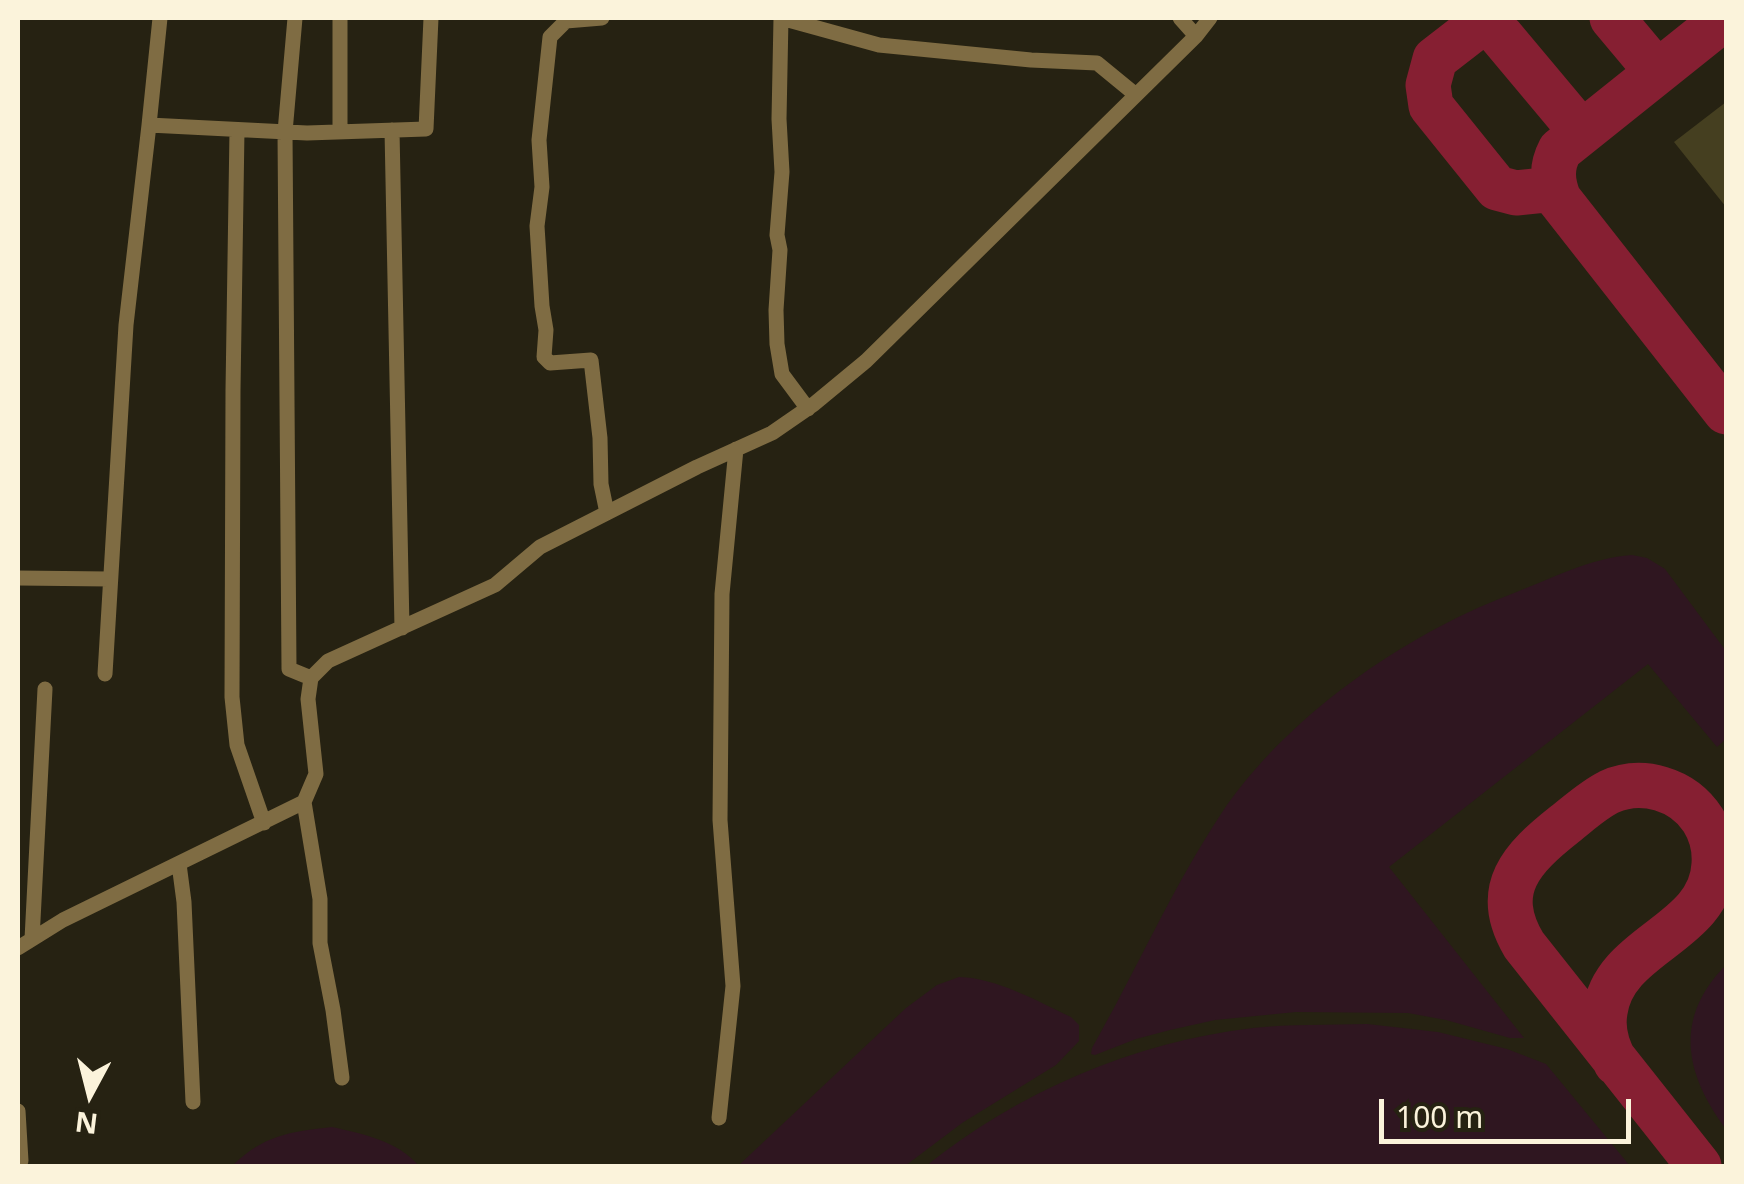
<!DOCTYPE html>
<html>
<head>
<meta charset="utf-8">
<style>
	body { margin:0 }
	#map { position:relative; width:1744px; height:1184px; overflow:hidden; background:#262212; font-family:"Noto Sans",sans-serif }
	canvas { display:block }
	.frame { position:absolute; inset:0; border:20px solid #fbf3db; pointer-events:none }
	.north { position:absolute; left:40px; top:1044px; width:100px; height:100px; -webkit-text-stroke:8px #262212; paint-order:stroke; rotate:187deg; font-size:28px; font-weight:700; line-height:40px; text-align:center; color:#fbf3db }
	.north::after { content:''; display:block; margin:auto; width:35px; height:45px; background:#fbf3db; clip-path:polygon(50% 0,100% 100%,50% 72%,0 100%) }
	.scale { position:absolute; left:1379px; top:1099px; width:252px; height:45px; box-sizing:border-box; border:5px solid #fbf3db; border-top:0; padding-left:12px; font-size:30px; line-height:35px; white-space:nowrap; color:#fbf3db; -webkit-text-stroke:8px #262212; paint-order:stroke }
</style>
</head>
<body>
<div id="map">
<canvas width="1744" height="1184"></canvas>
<div class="frame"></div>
<div class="north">N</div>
<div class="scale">100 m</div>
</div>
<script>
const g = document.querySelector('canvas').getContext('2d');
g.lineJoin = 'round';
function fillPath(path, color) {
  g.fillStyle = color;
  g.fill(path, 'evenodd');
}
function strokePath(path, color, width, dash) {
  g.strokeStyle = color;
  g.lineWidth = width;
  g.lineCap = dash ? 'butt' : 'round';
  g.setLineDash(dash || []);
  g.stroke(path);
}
const green = new Path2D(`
	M 1632,555 L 1647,558 L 1665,569 L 1726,651 L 1726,739 L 1717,747 L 1648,664 L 1389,867 L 1524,1038 L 1510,1038 L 1446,1020 L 1408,1013 L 1296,1012 L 1215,1020 L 1170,1030 L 1136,1039 L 1095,1055 L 1091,1054 L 1092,1048 C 1136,971 1172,888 1221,814 C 1285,718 1402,636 1509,595 C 1546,581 1592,557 1632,555 Z
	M 1726,965 L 1726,1129 C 1684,1073 1674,1017 1726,965 Z
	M 959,977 C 997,978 1037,1001 1071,1017 L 1079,1025 L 1079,1041 L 1056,1065 L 962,1123 L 905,1166 L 738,1166 L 906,1008 L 937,985 Z
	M 1367,1024 L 1438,1032 L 1507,1049 L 1546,1064 L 1630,1166 L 926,1166 C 1018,1092 1134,1042 1253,1028 C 1291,1024 1329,1025 1367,1024 Z
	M 332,1127 C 363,1134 398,1141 419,1166 L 232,1166 C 264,1135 289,1132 332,1127 Z`);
const taxiway = new Path2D(`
	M 1488,18 L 1435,59 L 1428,85 L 1431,106 L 1497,188 L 1516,193 L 1545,190 L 1555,194 L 1726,412
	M 1612,18 L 1643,55
	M 1501,36 L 1568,116
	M 1559,199 C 1552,181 1551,167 1560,150 L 1725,18
	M 1616,1063 C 1607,1047 1602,1030 1605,1012 C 1614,943 1711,935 1714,864 C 1715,849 1711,833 1703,820 C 1683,789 1642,777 1609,792 C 1593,800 1579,813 1565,824 C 1522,858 1491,889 1524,945 L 1699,1166`);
const building = new Path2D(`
	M 1726,102 L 1726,207 L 1674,142 Z`);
const minor = new Path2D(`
	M 295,18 L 285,132 L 289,669 L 311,678
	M 340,18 L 340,132
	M 602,18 L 566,21 L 550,37 L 539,140 L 542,187 L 537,226 L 542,306 L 546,330 L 544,357 L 550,363 L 591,360 L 600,438 L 601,484 L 607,513
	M 781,18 L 779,119 L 782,172 L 777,235 L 780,250 L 776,310 L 777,344 L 782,374 L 808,409
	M 781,18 L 879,45 L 1031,60 L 1097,63 L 1136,95
	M 1180,18 L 1196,36
	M 149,125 L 160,18
	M 237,130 L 233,390 L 232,697 L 237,745 L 264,823
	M 392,130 L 402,628
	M 18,578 L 109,579
	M 105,674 L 126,325 L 149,125 L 307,133 L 426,129 L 431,18
	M 304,802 L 320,899 L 320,943 L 333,1010 L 342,1078
	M 179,864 L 184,902 L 193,1102
	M 32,939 L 45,689
	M 18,948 L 63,920 L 304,802 L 316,774 L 308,699 L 311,678 L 328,661 L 495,585 L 540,547 L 697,467 L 772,433 L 814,404 L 866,361 L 1196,36 L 1210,18
	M 18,1111 L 21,1161
	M 719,1118 L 733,986 L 720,820 L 722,594 L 736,449`);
fillPath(green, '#2f1620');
strokePath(taxiway, '#861f32', 45);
fillPath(building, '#453f20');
strokePath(minor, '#7f6c43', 15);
</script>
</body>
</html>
